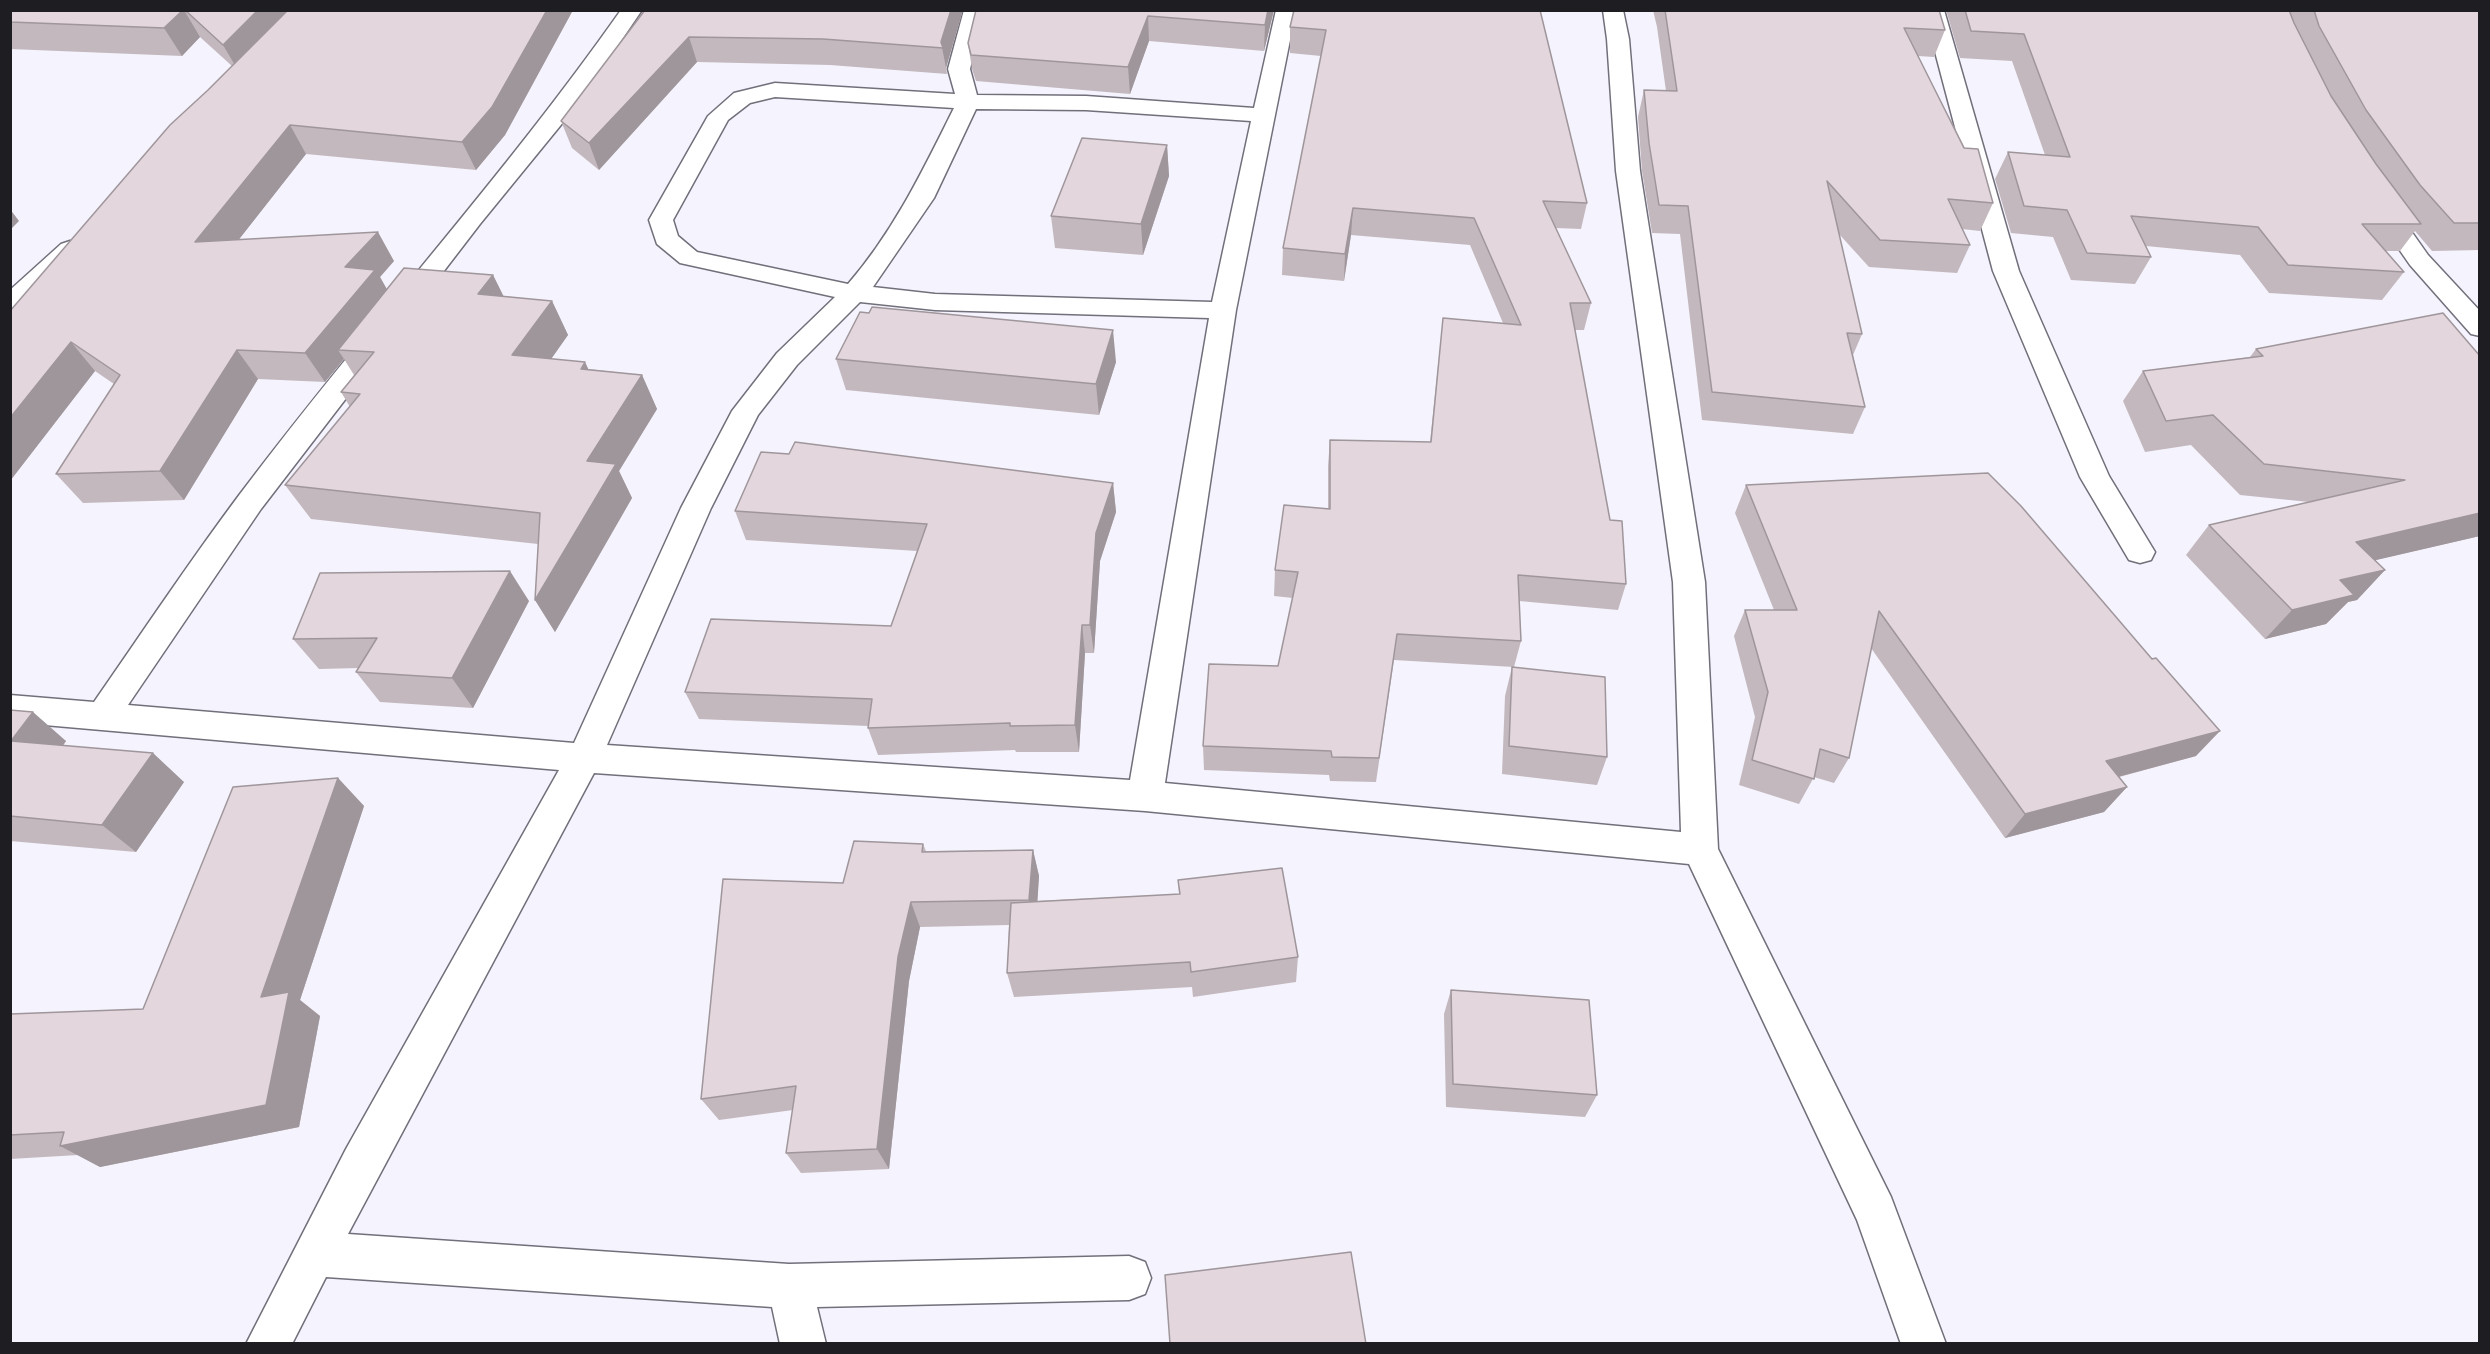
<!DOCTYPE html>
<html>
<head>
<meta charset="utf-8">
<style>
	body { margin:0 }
	#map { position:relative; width:2490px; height:1354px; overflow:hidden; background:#f5f3fd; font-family:"PT Sans Narrow",sans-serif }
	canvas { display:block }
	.frame { position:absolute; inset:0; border:12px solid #1e1d21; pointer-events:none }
</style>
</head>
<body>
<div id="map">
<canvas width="2490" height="1354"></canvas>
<div class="frame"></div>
</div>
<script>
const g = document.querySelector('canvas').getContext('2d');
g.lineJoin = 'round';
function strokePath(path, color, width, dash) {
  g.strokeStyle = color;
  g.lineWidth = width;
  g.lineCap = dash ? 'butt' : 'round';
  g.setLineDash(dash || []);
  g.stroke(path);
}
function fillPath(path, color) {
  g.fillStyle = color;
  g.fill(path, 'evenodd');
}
const minor = new Path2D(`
	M 621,10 L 642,10 L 578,104 L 480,224 L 261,509 L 128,705 L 574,743 L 681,508 L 732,411 L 777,353 L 835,297 L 680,263 L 657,244 L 649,220 L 708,116 L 734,93 L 775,83 L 955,94 L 948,69 L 964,10 L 984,10 L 970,69 L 977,95 L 1086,96 L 1254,108 L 1276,10 L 1296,10 L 1236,310 L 1165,783 L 1681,832 L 1673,582 L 1616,171 L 1607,39 L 1603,10 L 1623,10 L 1629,39 L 1640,171 L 1705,582 L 1718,849 L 1891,1197 L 1946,1344 L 1901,1344 L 1857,1220 L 1689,864 L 1145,811 L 594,773 L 348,1234 L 789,1264 L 1129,1256 L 1145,1262 L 1151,1278 L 1145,1294 L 1129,1300 L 817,1307 L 826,1344 L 780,1344 L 772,1307 L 326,1277 L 292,1344 L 246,1344 L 346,1149 L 559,770 L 10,722 L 10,695 L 94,702 C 142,633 189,562 240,494 C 363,330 503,178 621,10 ZM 775,97 L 954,108 C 923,170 894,231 848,284 L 697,252 L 678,236 L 673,220 L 728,120 L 750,103 ZM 976,109 L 1086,110 L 1251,121 L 1212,302 L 935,294 L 873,287 L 934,198 ZM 860,302 L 935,310 L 1209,318 L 1130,780 L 607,745 L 711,508 L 758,415 L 797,365 Z
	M 1924,10 L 1944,10 L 2019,271 L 2109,476 L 2155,552 L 2151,560 L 2140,563 L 2129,560 L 2080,477 L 1993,271 Z
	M 2381,199 L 2390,201 L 2428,255 L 2480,311 L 2480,336 L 2471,334 L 2410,265 L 2369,206 L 2372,201 Z
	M 70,241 L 79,244 L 83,249 L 79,254 L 19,311 L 10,313 L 10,290 L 61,244 Z`);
const wall = new Path2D(`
	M 10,10 L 573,10 L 505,135 L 476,170 L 306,154 L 239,239 L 394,261 L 380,277 L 387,289 L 493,275 L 503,296 L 552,301 L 568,335 L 551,359 L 585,362 L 588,369 L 642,375 L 657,409 L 619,471 L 632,498 L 555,632 L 535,600 L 538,544 L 311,519 L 285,485 L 350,407 L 341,392 L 354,375 L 344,359 L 325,382 L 258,379 L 184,500 L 83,503 L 56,474 L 114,384 L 95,371 L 10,481 L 10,311 L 208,90 L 232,66 L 200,37 L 182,56 L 10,49 Z
	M 645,10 L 963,10 L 946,68 L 947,74 L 830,65 L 697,62 L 599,170 L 572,148 L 561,121 Z
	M 976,10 L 1274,10 L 1264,51 L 1149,41 L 1130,94 L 976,81 L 972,69 L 968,43 Z
	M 1540,10 L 1587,203 L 1581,229 L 1556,228 L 1591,303 L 1584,330 L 1574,330 L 1610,520 L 1626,584 L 1618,610 L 1519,601 L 1521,641 L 1514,667 L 1394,660 L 1376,782 L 1330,781 L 1329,775 L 1204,770 L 1203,746 L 1278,666 L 1293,598 L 1274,596 L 1275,570 L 1328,509 L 1328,466 L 1330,440 L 1430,442 L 1443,318 L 1503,323 L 1470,245 L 1351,235 L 1344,281 L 1282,275 L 1283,248 L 1321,56 L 1290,53 L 1290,27 Z
	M 1653,10 L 1939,10 L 1945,30 L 1934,57 L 1918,56 L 1993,203 L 1980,231 L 1962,229 L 1970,245 L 1957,273 L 1869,267 L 1839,234 L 1862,334 L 1853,355 L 1865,407 L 1853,434 L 1702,420 L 1680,234 L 1652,233 L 1642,171 L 1638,117 L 1644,90 L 1666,91 L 1657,27 Z
	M 1946,10 L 2480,10 L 2480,250 L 2432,251 L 2415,231 L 2400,251 L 2385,251 L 2404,272 L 2382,300 L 2269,293 L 2240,255 L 2146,246 L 2151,257 L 2135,284 L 2071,280 L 2053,237 L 2011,233 L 1995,179 L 2008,152 L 2045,155 L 2012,61 L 1960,58 Z
	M 1167,145 L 1169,176 L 1143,255 L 1055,248 L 1051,216 Z
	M 2256,349 L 2480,536 L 2375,560 L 2385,570 L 2357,600 L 2348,602 L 2326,624 L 2265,639 L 2186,555 L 2209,525 L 2309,502 L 2240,495 L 2191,445 L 2145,452 L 2123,401 L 2143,371 L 2250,357 Z
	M 836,359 L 1116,362 L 1099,415 L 846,390 Z
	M 1113,483 L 1116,512 L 1100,561 L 1094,653 L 1085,653 L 1079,752 L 1016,752 L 1015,750 L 878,755 L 868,728 L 868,726 L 699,719 L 685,692 L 891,626 L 917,551 L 746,540 L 735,511 Z
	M 1746,485 L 2196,756 L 2119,777 L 2127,787 L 2104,812 L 2005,838 L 1871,648 L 1849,758 L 1834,783 L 1814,777 L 1799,804 L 1739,785 L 1755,717 L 1734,636 L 1745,610 L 1774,610 L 1735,513 Z
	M 529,601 L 473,708 L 380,702 L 356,672 L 359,668 L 319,669 L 293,639 Z
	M 1512,667 L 1607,757 L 1597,785 L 1502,774 L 1505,696 Z
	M 10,710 L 66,741 L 63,746 L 184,782 L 136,852 L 10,841 Z
	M 338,778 L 364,806 L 300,1000 L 320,1016 L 299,1127 L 100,1167 L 78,1155 L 10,1159 L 10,1014 L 143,1009 Z
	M 923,844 L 926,851 L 1033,850 L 1039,876 L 1037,901 L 1179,894 L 1178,880 L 1298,957 L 1296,982 L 1193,997 L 1192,987 L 1014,997 L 1007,973 L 1009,925 L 920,927 L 909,981 L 889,1169 L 801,1173 L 786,1153 L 793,1110 L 719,1120 L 701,1099 Z
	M 1451,990 L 1597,1095 L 1585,1117 L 1446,1107 L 1444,1014 Z`);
const shadedWall = new Path2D(`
	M 183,10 L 184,10 L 200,37 L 182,56 L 164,28 Z
	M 258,10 L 301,10 L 239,72 L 223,45 Z
	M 547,10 L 573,10 L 505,135 L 476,170 L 462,142 Z
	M 951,10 L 963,10 L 946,68 L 941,42 Z
	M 1268,10 L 1274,10 L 1264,51 L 1265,25 Z
	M 1148,16 L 1149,41 L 1130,94 L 1128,67 Z
	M 689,37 L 697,62 L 599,170 L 589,143 Z
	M 290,125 L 306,154 L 215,270 L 195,242 Z
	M 1167,145 L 1169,176 L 1143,255 L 1141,224 Z
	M 1353,208 L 1351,235 L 1344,281 L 1345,254 Z
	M 10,209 L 19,221 L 10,230 Z
	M 378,232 L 394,261 L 380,277 L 392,299 L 338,350 L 344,359 L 325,382 L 305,353 L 345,267 Z
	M 493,275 L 510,309 L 478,294 Z
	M 552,301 L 568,335 L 530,389 L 512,355 Z
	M 1113,330 L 1116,362 L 1099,415 L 1096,384 Z
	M 71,342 L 95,371 L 10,481 L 10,418 Z
	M 237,350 L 258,379 L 184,500 L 160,471 Z
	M 585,362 L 601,396 L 581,369 Z
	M 642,375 L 657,409 L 619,471 L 632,498 L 555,632 L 535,600 L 587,461 Z
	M 1113,483 L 1116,512 L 1100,561 L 1094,653 L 1090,625 L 1096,533 Z
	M 2480,513 L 2480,536 L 2329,571 L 2356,542 Z
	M 2385,570 L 2357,600 L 2348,602 L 2326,624 L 2265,639 L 2292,610 L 2340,580 Z
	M 510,571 L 529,601 L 473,708 L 452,678 Z
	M 1082,625 L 1085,653 L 1079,752 L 1075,725 Z
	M 33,712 L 66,741 L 45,769 L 11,741 Z
	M 2220,731 L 2196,756 L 2084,786 L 2106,761 Z
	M 153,753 L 184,782 L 136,852 L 102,825 Z
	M 338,778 L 364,806 L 300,1000 L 320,1016 L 299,1127 L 100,1167 L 60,1146 L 261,997 Z
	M 2127,787 L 2104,812 L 2005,838 L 2025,814 Z
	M 1033,850 L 1039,876 L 1036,925 L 1029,900 Z
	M 911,902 L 920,927 L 909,981 L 889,1169 L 877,1149 L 898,957 Z`);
const building = new Path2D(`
	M 10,10 L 183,10 L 164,28 L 10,22 Z
	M 185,10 L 258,10 L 223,45 Z
	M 288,10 L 547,10 L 492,107 L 462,142 L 290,125 L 195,242 L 378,232 L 345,267 L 375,270 L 305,353 L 237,350 L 160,471 L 56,474 L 120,375 L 71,342 L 10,418 L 10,311 L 170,125 L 208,90 Z
	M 645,10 L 951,10 L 941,42 L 943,48 L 823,39 L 689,37 L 589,143 L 561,121 Z
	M 976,10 L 1268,10 L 1265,25 L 1148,16 L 1128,67 L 971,55 L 968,43 Z
	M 1294,10 L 1540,10 L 1587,203 L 1543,201 L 1591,303 L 1570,303 L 1610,520 L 1622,521 L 1626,584 L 1518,575 L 1521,641 L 1397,634 L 1379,758 L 1332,757 L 1331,751 L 1203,746 L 1209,664 L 1278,666 L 1298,572 L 1275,570 L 1284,505 L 1330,509 L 1330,440 L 1431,442 L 1443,318 L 1521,325 L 1474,218 L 1353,208 L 1345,254 L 1283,248 L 1326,30 L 1290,27 Z
	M 1665,10 L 1939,10 L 1945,30 L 1904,28 L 1964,148 L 1978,149 L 1993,203 L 1948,199 L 1970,245 L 1880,240 L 1827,181 L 1862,334 L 1847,333 L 1865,407 L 1712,392 L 1688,206 L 1659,205 L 1649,143 L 1644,90 L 1677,91 Z
	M 1965,10 L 2289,10 L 2294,23 L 2331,96 L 2376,164 L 2421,224 L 2362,224 L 2404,272 L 2288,265 L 2258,227 L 2131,216 L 2151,257 L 2087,253 L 2067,210 L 2024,206 L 2008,152 L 2070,157 L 2024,34 L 1971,31 Z
	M 2314,10 L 2480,10 L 2480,223 L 2454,223 L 2420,185 L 2366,110 L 2319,26 Z
	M 1082,138 L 1167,145 L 1141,224 L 1051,216 Z
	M 404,268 L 493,275 L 478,294 L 552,301 L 512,355 L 585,362 L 581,369 L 642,375 L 587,461 L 616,464 L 535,600 L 540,513 L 285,485 L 360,394 L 341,392 L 374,352 L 338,350 Z
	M 872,307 L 1113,330 L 1096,384 L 836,359 L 860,312 L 869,313 Z
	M 2443,313 L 2480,356 L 2480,513 L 2356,542 L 2385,570 L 2340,580 L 2354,595 L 2292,610 L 2209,525 L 2405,480 L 2264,464 L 2213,415 L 2166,421 L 2143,371 L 2263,356 L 2256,349 Z
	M 795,442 L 1113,483 L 1096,533 L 1090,625 L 1082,625 L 1075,725 L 1010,726 L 1010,723 L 868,728 L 872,699 L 685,692 L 711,619 L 891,626 L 927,524 L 735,511 L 761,452 L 789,454 Z
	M 1988,473 L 2021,506 L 2152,659 L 2156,658 L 2220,731 L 2106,761 L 2127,787 L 2025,814 L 1879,611 L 1849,758 L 1820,749 L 1814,779 L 1752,760 L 1768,692 L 1745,610 L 1797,610 L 1746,485 Z
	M 510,571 L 452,678 L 356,672 L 377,638 L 293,639 L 320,573 Z
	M 1512,667 L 1605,677 L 1607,757 L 1509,746 Z
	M 10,710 L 33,712 L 11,741 L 153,753 L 102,825 L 10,816 Z
	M 338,778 L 261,997 L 289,992 L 266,1105 L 60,1146 L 64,1132 L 10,1135 L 10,1014 L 143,1009 L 233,787 Z
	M 854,841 L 923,844 L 922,852 L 1033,850 L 1029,900 L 911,902 L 898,957 L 877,1149 L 786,1153 L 796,1086 L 701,1099 L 723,879 L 843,883 Z
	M 1282,868 L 1298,957 L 1191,972 L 1190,962 L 1007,973 L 1011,903 L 1180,894 L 1178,880 Z
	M 1451,990 L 1589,1000 L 1597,1095 L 1453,1084 Z
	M 1351,1252 L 1366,1344 L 1170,1344 L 1165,1275 Z`);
strokePath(minor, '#716f7a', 3);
fillPath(minor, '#fff');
fillPath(wall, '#c3b8be');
fillPath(shadedWall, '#9f969b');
fillPath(building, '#e3d6dd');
strokePath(building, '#9f969b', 1.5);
</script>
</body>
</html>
